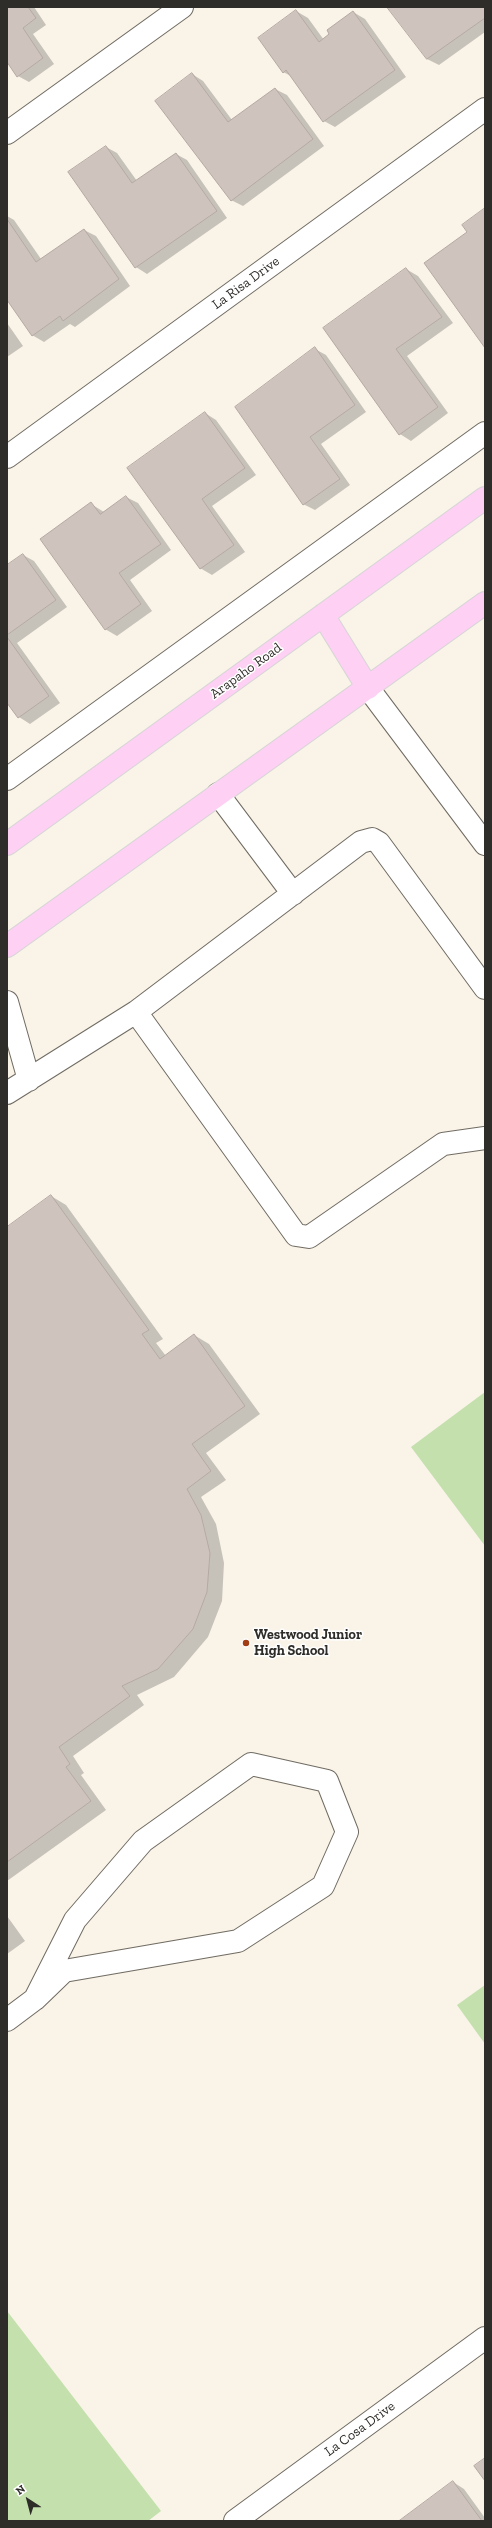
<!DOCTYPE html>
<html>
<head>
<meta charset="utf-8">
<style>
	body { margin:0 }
	#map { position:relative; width:492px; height:2528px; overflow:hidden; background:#f9f3e8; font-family:"Zilla Slab",serif }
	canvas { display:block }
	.frame { position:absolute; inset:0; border:8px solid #2f2d29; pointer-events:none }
	.north { position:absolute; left:8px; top:2480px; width:40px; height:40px; -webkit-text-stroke:3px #fff; paint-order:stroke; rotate:324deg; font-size:11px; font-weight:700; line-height:16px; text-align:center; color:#2f2d29 }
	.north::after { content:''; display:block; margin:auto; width:14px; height:18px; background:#2f2d29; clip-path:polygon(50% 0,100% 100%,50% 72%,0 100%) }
</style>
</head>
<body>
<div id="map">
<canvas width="492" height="2528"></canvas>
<div class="frame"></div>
<div class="north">N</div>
</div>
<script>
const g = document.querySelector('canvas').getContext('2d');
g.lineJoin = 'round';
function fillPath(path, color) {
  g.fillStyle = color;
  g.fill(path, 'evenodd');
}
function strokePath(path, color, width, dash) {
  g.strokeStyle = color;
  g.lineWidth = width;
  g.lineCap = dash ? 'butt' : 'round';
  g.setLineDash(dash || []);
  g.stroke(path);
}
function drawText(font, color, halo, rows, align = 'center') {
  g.font = font + ' "Zilla Slab",serif';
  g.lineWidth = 3;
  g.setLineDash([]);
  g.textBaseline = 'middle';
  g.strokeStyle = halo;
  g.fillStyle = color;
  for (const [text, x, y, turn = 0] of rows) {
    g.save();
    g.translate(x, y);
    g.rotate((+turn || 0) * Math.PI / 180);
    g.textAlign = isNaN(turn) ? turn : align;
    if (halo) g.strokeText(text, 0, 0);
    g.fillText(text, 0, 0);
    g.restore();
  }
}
const green = new Path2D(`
	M 485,1392 L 485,1546 L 411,1447 Z
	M 485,1985 L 485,2044 L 457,2005 Z
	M 7,2311 L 161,2511 L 148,2521 L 7,2521 Z`);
const shadow = new Path2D(`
	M 7,7 L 34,7 L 46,25 L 33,34 L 54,64 L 29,82 L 18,76 L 7,60 Z
	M 389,7 L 485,7 L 485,32 L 439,65 L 427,59 Z
	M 296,11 L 308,18 L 324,40 L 353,12 L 365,19 L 406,77 L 335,127 L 324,121 L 293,77 L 283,72 Z
	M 192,74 L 203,81 L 232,120 L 275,89 L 287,95 L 324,146 L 243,206 L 231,200 Z
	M 106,147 L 117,153 L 137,181 L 176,154 L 187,160 L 227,218 L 147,274 L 136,267 L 70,173 Z
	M 7,216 L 14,220 L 41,259 L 84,230 L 96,236 L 130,286 L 75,327 L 70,324 L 44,342 L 32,335 L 7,298 Z
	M 406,269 L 418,276 L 453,323 L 407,356 L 448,413 L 411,441 L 400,434 L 324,329 Z
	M 7,323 L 23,346 L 7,357 Z
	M 315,349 L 326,355 L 366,412 L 321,444 L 350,485 L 315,510 L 303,504 Z
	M 205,413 L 216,420 L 256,475 L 212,506 L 245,552 L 212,575 L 200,568 L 129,468 Z
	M 126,497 L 138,503 L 171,550 L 130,580 L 152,611 L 117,636 L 105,629 L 91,504 L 104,512 Z
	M 23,555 L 34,561 L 67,607 L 17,643 L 60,703 L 30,724 L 19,717 L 7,701 L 7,566 Z
	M 51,1196 L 66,1205 L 163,1339 L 156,1343 L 166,1356 L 194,1335 L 209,1344 L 260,1414 L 206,1453 L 226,1480 L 201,1497 L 216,1524 L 224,1563 L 222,1601 L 208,1637 L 174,1677 L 137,1695 L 144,1705 L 73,1756 L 84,1773 L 81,1775 L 106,1810 L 7,1881 L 7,1228 Z
	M 7,1916 L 25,1941 L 7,1954 Z
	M 453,2482 L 464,2489 L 485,2518 L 485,2521 L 401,2521 Z`);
const building = new Path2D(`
	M 7,7 L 28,7 L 36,18 L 23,28 L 43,58 L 17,77 L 7,62 Z
	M 387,7 L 485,7 L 485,18 L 427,59 Z
	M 296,10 L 319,42 L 329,34 L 327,30 L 353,11 L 395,70 L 323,122 L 286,70 L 283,73 L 258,38 Z
	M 192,73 L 228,122 L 275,88 L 313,139 L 231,201 L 155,101 Z
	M 106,146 L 132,183 L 176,153 L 217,211 L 135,268 L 68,172 Z
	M 485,208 L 485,348 L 424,263 L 467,232 L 462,225 Z
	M 7,219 L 36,262 L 84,229 L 119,279 L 63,321 L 60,316 L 32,336 L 7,300 Z
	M 406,268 L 442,317 L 396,349 L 438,407 L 399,435 L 323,328 Z
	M 315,347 L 355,405 L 310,437 L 340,479 L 303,505 L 235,407 Z
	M 205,412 L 245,468 L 202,499 L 234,545 L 200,569 L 127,468 Z
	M 126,496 L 161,544 L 119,573 L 141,604 L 105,630 L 40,539 L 91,502 L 100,514 Z
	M 23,554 L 56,600 L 7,635 L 7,565 Z
	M 7,637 L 49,696 L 18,718 L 7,703 Z
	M 51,1195 L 149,1330 L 142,1334 L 160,1359 L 194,1334 L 245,1406 L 192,1444 L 211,1471 L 187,1489 L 201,1515 L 210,1553 L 207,1592 L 193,1629 L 158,1669 L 122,1686 L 130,1696 L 59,1747 L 70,1764 L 66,1767 L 91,1801 L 7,1862 L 7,1227 Z
	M 485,2458 L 485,2481 L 474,2466 Z
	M 453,2481 L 482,2521 L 399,2521 Z`);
const minor = new Path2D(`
	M 7,133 L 182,7
	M 7,457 L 485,109
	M 368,688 L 485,844
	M 7,779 L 485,433
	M 218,794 L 293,894
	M 7,1002 L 29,1080
	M 136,1012 L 296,1235 L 309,1237 L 443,1144 L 485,1138
	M 7,1093 L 136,1012 L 361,842 L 372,839 L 379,843 L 485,988
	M 7,2020 L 35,1999 L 64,1971 L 238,1941 L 323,1886 L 347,1832 L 327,1781 L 251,1764 L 143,1841 L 75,1920 L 35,1999
	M 235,2521 L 485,2338`);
const major = new Path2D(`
	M 323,615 L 368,688
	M 7,844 L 485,498
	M 7,946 L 485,603`);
const markers = [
	[246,1643,4,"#a23c14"]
];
const streetNames = [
	["La Risa Drive",246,283,-36],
	["Arapaho Road",246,671,-36],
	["La Cosa Drive",360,2429,-36]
];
const poiNames = [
	["Westwood Junior",254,1635],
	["High School",254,1651]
];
fillPath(green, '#c3e0ad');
fillPath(shadow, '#0003');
fillPath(building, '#cfc3bd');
strokePath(building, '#b4a9a3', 1);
strokePath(minor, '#706b62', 24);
strokePath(major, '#d5d5d4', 24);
strokePath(minor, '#fff', 22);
strokePath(major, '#fdd0f4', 22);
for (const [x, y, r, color] of markers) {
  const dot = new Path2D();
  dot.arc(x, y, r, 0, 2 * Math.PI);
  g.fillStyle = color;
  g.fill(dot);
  strokePath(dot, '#fff', 1.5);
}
drawText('14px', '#2f2d29', '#fff', streetNames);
drawText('bold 14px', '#2f2d29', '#fff', poiNames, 'left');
</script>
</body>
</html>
